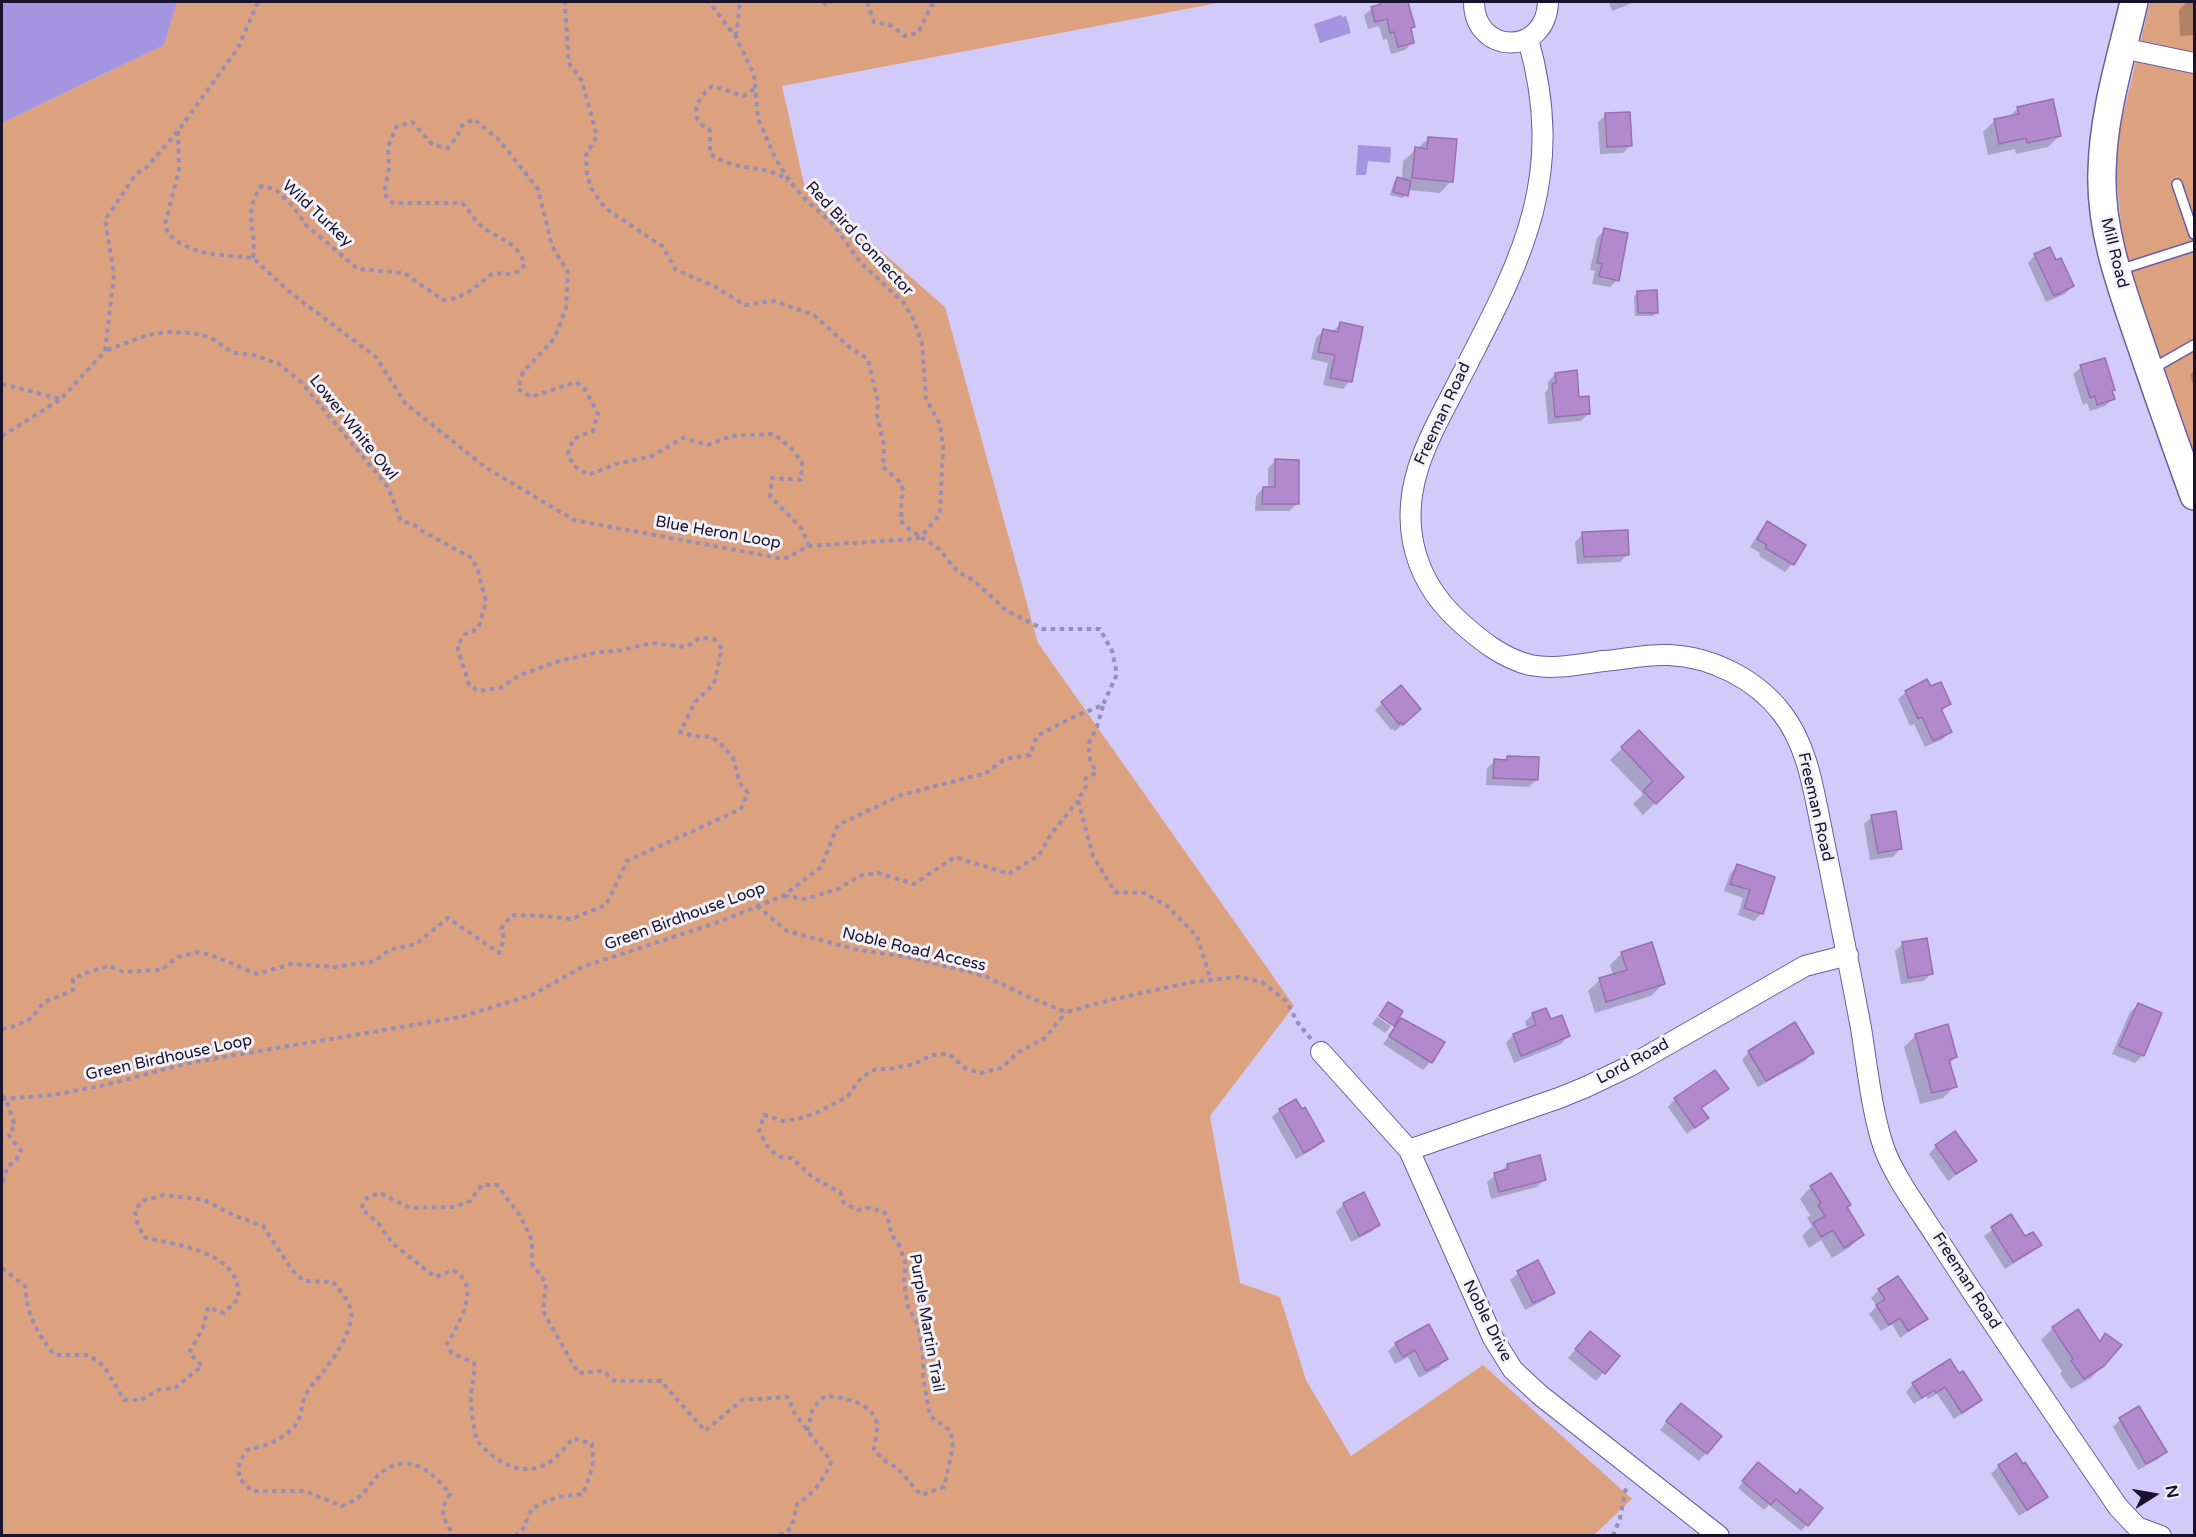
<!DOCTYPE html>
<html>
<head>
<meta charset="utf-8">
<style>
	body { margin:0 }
	#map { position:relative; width:2196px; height:1537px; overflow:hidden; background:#d2cbf9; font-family:"Varela Round",sans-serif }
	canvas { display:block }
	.frame { position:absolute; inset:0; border:3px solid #18122d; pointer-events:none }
	.north { position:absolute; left:2124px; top:1465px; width:60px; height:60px; -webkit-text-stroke:4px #f3f2fa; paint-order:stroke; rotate:79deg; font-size:16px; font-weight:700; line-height:24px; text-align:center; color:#18122d }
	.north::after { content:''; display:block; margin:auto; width:21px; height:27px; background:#18122d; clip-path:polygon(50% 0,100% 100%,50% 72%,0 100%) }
</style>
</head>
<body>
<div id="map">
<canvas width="2196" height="1537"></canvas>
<div class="frame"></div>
<div class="north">N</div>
</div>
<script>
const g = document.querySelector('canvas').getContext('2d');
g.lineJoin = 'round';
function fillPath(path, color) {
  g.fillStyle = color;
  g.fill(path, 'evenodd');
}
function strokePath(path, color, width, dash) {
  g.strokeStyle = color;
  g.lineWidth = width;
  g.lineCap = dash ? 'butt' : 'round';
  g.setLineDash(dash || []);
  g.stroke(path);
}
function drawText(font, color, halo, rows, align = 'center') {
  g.font = font + ' "Varela Round",sans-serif';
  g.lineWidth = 6;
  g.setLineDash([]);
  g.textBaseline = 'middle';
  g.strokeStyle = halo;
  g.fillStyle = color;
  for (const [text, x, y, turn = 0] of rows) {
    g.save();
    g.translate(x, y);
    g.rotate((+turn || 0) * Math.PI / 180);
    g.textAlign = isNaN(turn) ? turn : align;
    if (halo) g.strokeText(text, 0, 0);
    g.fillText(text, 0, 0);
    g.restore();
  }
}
const green = new Path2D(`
	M 177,2 L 1223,2 L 782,86 L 804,184 L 945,307 L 1038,643 L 1294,1006 L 1210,1116 L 1240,1283 L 1280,1297 L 1306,1380 L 1351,1456 L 1483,1365 L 1632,1499 L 1593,1536 L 2,1536 L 2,123 L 164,45 Z
	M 2150,2 L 2194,2 L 2194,452 L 2124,252 L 2114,153 Z`);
const water = new Path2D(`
	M 2,2 L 177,2 L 164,45 L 2,123 Z
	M 1341,15 L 1342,17 L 1346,16 L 1351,33 L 1320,43 L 1314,24 Z
	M 1358,145 L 1391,147 L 1390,163 L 1368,161 L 1366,175 L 1356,175 Z`);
const shadow = new Path2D(`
	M 1381,2 L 1406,2 L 1413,26 L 1409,30 L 1413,42 L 1405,50 L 1391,54 L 1387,39 L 1383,40 L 1379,26 L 1368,29 L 1364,15 Z
	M 1609,2 L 1635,2 L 1612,11 Z
	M 2187,2 L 2194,2 L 2194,35 L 2180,36 L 2179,10 Z
	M 2018,108 L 2059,136 L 2048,147 L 2016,154 L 2015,149 L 1988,155 L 1983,132 L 1995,120 L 2009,117 Z
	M 1606,115 L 1631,145 L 1623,153 L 1600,154 L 1598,122 Z
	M 1428,139 L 1451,181 L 1440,193 L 1408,190 L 1403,198 L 1390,195 L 1394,182 L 1397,179 L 1402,180 L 1403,161 Z
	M 1605,230 L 1617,280 L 1610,287 L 1592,284 L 1595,271 L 1590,270 L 1597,238 Z
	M 2035,255 L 2055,262 L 2072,286 L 2065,294 L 2046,302 L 2028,263 Z
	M 1638,292 L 1657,312 L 1653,316 L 1635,316 L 1634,296 Z
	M 1341,324 L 1350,381 L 1343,389 L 1323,385 L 1328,363 L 1311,359 L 1316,338 L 1323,331 L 1333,331 Z
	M 2081,367 L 2114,390 L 2111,392 L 2113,399 L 2105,406 L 2090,411 L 2087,403 L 2083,405 L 2073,374 Z
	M 2194,371 L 2194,387 L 2190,375 Z
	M 1555,374 L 1589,413 L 1581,421 L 1548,424 L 1545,393 L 1548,389 L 1548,382 Z
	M 1275,461 L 1297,504 L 1289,511 L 1255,511 L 1256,496 L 1263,488 L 1268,488 L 1268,468 Z
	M 1767,523 L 1804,545 L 1792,564 L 1785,572 L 1759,556 L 1760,553 L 1750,547 L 1760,531 Z
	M 1583,534 L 1628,554 L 1620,562 L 1577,564 L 1575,542 Z
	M 1930,688 L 1950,703 L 1941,712 L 1950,731 L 1943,739 L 1925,747 L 1914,724 L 1910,726 L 1898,699 L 1906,692 Z
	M 1382,703 L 1412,717 L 1395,731 L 1393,729 L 1391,730 L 1375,710 Z
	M 1639,732 L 1682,777 L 1643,815 L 1633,804 L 1643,794 L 1610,760 Z
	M 1507,757 L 1537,779 L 1529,787 L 1486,785 L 1487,768 L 1495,761 L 1503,761 Z
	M 1872,817 L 1900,849 L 1893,857 L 1870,860 L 1864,824 Z
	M 1737,866 L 1773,878 L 1762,913 L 1754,921 L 1738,915 L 1743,898 L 1724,891 L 1730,874 Z
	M 1903,944 L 1932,973 L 1924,981 L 1901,984 L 1895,951 Z
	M 1622,953 L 1663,984 L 1651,996 L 1595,1013 L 1588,991 L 1600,980 L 1613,975 L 1610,965 Z
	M 2138,1005 L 2160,1014 L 2142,1056 L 2135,1063 L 2112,1054 L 2130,1012 Z
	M 1533,1014 L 1550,1021 L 1568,1036 L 1561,1044 L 1514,1063 L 1506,1043 L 1513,1035 L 1528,1030 L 1525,1022 Z
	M 1377,1017 L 1391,1026 L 1385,1033 L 1372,1024 Z
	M 1401,1020 L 1443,1043 L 1430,1062 L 1423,1070 L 1383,1044 Z
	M 1916,1035 L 1956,1057 L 1949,1064 L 1955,1086 L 1943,1098 L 1920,1104 L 1904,1047 Z
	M 1749,1052 L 1812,1053 L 1805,1061 L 1758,1087 L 1742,1060 Z
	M 1727,1089 L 1700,1109 L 1707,1118 L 1687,1134 L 1668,1107 L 1675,1099 Z
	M 1280,1110 L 1322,1141 L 1315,1148 L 1296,1159 L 1272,1117 Z
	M 1936,1146 L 1975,1161 L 1948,1181 L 1929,1154 Z
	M 1508,1165 L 1545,1179 L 1537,1187 L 1491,1199 L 1487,1182 Z
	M 1811,1187 L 1845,1208 L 1862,1235 L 1850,1247 L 1832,1258 L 1821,1240 L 1809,1248 L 1802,1236 L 1812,1226 L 1807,1218 L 1810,1215 L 1800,1199 Z
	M 1344,1204 L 1379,1225 L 1371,1232 L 1351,1242 L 1336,1212 Z
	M 2011,1216 L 2024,1238 L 2040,1244 L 2032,1252 L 2005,1269 L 1984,1236 Z
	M 1518,1273 L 1553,1292 L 1545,1300 L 1525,1310 L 1510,1280 Z
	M 1879,1290 L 1926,1319 L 1900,1338 L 1892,1324 L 1881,1331 L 1869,1314 L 1877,1306 L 1871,1298 Z
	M 2053,1328 L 2098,1342 L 2105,1335 L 2103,1365 L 2091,1378 L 2071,1389 L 2060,1374 L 2062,1371 L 2041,1340 Z
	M 1583,1341 L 1618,1356 L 1596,1381 L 1568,1358 Z
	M 1396,1344 L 1446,1359 L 1439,1367 L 1419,1378 L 1408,1357 L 1395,1364 L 1388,1351 Z
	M 1959,1375 L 1980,1400 L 1972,1407 L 1954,1419 L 1937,1394 L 1928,1399 L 1926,1396 L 1914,1404 L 1906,1392 L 1913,1384 Z
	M 1673,1413 L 1706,1453 L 1699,1461 L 1660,1430 Z
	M 2120,1420 L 2165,1451 L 2158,1459 L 2138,1470 L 2113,1427 Z
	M 1999,1466 L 2046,1496 L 2038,1504 L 2019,1516 L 1991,1474 Z
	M 1753,1470 L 1796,1495 L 1821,1508 L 1801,1531 L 1769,1505 L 1764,1510 L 1738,1488 Z`);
const building = new Path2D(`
	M 1380,2 L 1408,2 L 1415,27 L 1411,28 L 1414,43 L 1398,47 L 1394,32 L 1390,33 L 1387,19 L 1375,22 L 1371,7 L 1381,4 Z
	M 2053,99 L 2061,136 L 2027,143 L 2026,138 L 1999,144 L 1994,119 L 2019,114 L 2017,107 Z
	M 1630,112 L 1632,146 L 1607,147 L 1605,113 Z
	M 1428,137 L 1457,139 L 1453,182 L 1412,178 L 1415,147 L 1427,149 Z
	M 1397,177 L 1411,181 L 1408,196 L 1393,192 Z
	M 1604,228 L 1628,233 L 1619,281 L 1599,276 L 1602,264 L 1597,263 Z
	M 2050,247 L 2056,260 L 2061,258 L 2074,286 L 2054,296 L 2034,254 Z
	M 1657,290 L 1658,313 L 1638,313 L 1637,291 Z
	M 1340,322 L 1363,327 L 1352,382 L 1330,378 L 1335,355 L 1318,352 L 1323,329 L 1338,332 Z
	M 2105,358 L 2115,390 L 2112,391 L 2115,399 L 2097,405 L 2095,396 L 2090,398 L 2080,365 Z
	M 1577,370 L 1579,397 L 1589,396 L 1590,414 L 1555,417 L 1552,384 L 1556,383 L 1555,373 Z
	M 1275,459 L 1299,460 L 1299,504 L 1262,504 L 1263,487 L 1275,487 Z
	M 1767,521 L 1806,545 L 1794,565 L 1765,548 L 1767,545 L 1757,539 Z
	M 1628,530 L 1629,555 L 1584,557 L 1582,532 Z
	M 1927,679 L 1931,686 L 1941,682 L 1951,704 L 1941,709 L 1952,732 L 1933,741 L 1922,717 L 1918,719 L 1905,691 Z
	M 1401,685 L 1421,709 L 1403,725 L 1401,722 L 1399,724 L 1381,702 Z
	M 1639,730 L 1684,777 L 1656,804 L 1643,791 L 1653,781 L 1621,747 Z
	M 1507,756 L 1539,757 L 1538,780 L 1493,778 L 1494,759 L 1507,760 Z
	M 1896,811 L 1902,849 L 1878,853 L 1871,815 Z
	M 1737,864 L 1775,877 L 1763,914 L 1744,908 L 1750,890 L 1730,884 Z
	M 1927,938 L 1933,974 L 1908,978 L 1902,942 Z
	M 1652,942 L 1665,984 L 1606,1002 L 1599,978 L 1627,970 L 1621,952 Z
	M 1388,1002 L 1403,1011 L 1394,1026 L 1379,1016 Z
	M 2138,1003 L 2162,1013 L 2144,1056 L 2119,1046 Z
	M 1546,1008 L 1551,1019 L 1562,1015 L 1570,1036 L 1521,1056 L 1513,1034 L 1536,1025 L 1532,1013 Z
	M 1401,1018 L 1445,1042 L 1432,1063 L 1389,1036 Z
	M 1795,1022 L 1814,1053 L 1766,1081 L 1748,1051 Z
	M 1948,1024 L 1957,1057 L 1949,1060 L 1957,1087 L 1932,1093 L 1915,1034 Z
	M 1715,1070 L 1729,1089 L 1701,1108 L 1709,1118 L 1695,1128 L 1674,1098 Z
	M 1296,1099 L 1302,1109 L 1305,1107 L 1324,1141 L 1304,1153 L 1279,1109 Z
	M 1955,1131 L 1977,1161 L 1956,1174 L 1935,1145 Z
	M 1540,1155 L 1546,1180 L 1499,1192 L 1494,1173 L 1508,1169 L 1507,1164 Z
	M 1831,1173 L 1851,1205 L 1847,1207 L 1864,1235 L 1844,1248 L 1833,1230 L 1821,1237 L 1813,1223 L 1825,1216 L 1818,1205 L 1821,1203 L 1810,1186 Z
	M 1364,1192 L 1380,1225 L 1359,1236 L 1343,1203 Z
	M 2011,1214 L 2025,1236 L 2033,1232 L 2042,1245 L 2013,1262 L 1991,1227 Z
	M 1538,1260 L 1555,1293 L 1533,1303 L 1517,1271 Z
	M 1898,1276 L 1928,1319 L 1908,1331 L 1900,1318 L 1889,1325 L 1876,1305 L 1885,1299 L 1878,1289 Z
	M 2078,1309 L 2100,1342 L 2105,1333 L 2122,1345 L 2104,1366 L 2084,1379 L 2071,1361 L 2073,1359 L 2052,1327 Z
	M 1429,1324 L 1448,1359 L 1426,1371 L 1415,1350 L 1403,1357 L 1395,1343 Z
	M 1590,1331 L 1620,1356 L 1605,1374 L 1575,1349 Z
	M 1950,1359 L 1959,1373 L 1963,1371 L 1982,1400 L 1962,1413 L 1945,1387 L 1936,1393 L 1934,1390 L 1922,1398 L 1912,1383 Z
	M 1681,1403 L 1722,1436 L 1707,1454 L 1666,1421 Z
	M 2139,1406 L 2167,1452 L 2146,1464 L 2119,1418 Z
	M 2016,1453 L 2023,1464 L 2025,1462 L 2048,1497 L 2027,1510 L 1998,1465 Z
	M 1758,1462 L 1797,1494 L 1800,1489 L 1823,1508 L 1808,1526 L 1776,1499 L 1771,1505 L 1742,1481 Z`);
const path = new Path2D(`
	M 823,2 L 827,5 L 831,2
	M 867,2 L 874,22 L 893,26 L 904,36 L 918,33 L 931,6 L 938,2
	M 736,36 L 740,2
	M 754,89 L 744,96 L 712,86 C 696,99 687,119 710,130 L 710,154 C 716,157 722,161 728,163 C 750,171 767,165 788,181
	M 178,131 L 179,170 L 165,224 L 168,234 L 178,242 L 192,249 L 209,254 L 253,258 L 292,294 L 376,357 L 405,403 L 485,467 L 574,520 L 784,559 L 809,546 L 913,539 L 921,537 L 909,529 L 900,520 C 904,509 898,503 904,492 L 900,482 L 883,467 L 884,445 L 877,416 L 878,402 L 868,359 L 848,346 L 814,315 L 774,301 L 745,305 L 714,286 L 676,270 L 662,246 L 605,208 L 591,188 L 587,174 L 586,155 L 597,136 L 582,81 L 568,62 C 569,42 565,22 565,2
	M 253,258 C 257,227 242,215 261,186 L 275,189 L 293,206 L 306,225 L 358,269 L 404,273 L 443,300 L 457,298 L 473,289 L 493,273 C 507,274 517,277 525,264 C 515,239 498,240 480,225 C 473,219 469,209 462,203 L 393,203 L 384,194 L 389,168 L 388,147 L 396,127 L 412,122 L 433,145 L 448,148 L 458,135 L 460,127 L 474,119 L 499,140 L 538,189 L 552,246 L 568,272 L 566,308 L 554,339 L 523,372 L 518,389 L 531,397 L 576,382 L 585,389 L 598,414 L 593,431 L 573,439 L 568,454 L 574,466 L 588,475 L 616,464 L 652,456 L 683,438 L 708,445 L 731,436 L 774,434 L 791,448 L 802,462 L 801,480 L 772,478 L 770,496 L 802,529 L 809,546
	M 2,384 L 61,399 L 105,351 L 114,274 L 105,220 L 136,174 L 146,168 L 178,131 L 238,48 L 258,2
	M 2,436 L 61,399
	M 1103,706 L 1096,730 L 1088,744 L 1090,759 L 1096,773 L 1085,779 L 1086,787 L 1078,800 L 1093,856 L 1115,892 L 1144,893 L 1167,906 L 1197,936 L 1211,980
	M 784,896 L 806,899 L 838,889 L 862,875 L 878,873 L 914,884 L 955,857 L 1009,874 L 1039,855 L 1051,834 L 1078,801
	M 757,906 L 787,931 L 858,950 L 908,957 L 985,976 L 1026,996 L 1066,1012 L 1114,999 L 1192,982 L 1239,977 L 1262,982 L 1286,1001 L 1298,1023 L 1311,1039
	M 2,1029 L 12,1027 L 32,1018 L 43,1003 L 73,990 L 73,979 L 85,973 L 109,966 L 123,972 L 161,970 L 178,957 L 199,952 L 211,955 L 257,974 L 291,964 L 335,967 L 375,961 L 389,950 L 416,944 L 448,918 L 499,953 L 504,939 L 501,929 L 512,915 L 545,916 L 571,919 L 606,905 L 627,861 L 741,809 L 748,793 L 739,782 L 734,760 L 724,747 L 712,737 L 694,736 L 680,732 L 695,702 L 714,684 L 722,649 L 714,639 L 700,638 L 686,647 L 652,643 L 617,651 L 599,652 L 559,661 L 520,675 L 500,688 L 478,691 L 469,685 L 457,646 L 465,634 L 478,629 L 486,602 L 478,571 L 472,558 L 422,531 L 413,524 L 401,521 L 388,487 L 300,381 L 279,364 L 254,355 L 233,353 L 210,337 L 190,333 L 169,332 L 147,335 L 105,351
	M 2,1095 L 6,1099 L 15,1126 L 8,1134 L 21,1151 L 16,1160 L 7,1167 L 2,1185
	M 2,1099 L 54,1095 L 105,1085 L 189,1063 L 460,1017 L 532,995 L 582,967 L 716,923 L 783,896 L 821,867 L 838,825 L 901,795 L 986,773 L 1005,759 L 1030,755 L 1037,736 L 1071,718 L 1103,705 L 1117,674 L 1112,651 L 1100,629 L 1043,629 L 1007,611 L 973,580 L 958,572 L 937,547 L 921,537 L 940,514 L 943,447 L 940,424 L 926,399 L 922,344 L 914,321 L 904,303 L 861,263 L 833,224 L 807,201 L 791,183 L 775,158 L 758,118 L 754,75 L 736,37 L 709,2
	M 2,1268 L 25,1286 C 27,1316 37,1332 54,1355 L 89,1355 L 104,1366 L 124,1400 L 141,1400 L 158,1390 L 175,1388 L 202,1366 L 189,1353 L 203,1328 L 208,1307 L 224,1313 L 239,1298 C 238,1293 238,1287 237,1283 C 227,1251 175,1244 146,1238 L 138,1226 L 135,1211 L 142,1201 L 164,1195 L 204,1200 L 235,1216 L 263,1226 L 292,1270 L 304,1281 L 333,1282 C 341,1292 353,1304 351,1318 C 349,1335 336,1355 326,1368 C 320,1377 311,1385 306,1394 C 300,1405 303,1419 293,1428 C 281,1441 264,1446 247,1450 L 239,1463 L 239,1478 L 252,1491 L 305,1491 L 342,1506 C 352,1502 360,1498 366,1490 C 371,1484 376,1476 382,1472 C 411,1451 433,1473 450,1494 C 438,1512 443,1518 454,1536
	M 807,1431 L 813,1408 L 825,1396 C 842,1397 875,1403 877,1425 C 878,1432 875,1442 874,1449 L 882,1459 L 897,1468 L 921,1495 L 944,1487 L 953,1447 L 951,1431 L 930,1416 L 923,1376 L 923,1354 L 918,1325 L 908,1307 L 904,1282 L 906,1264 L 899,1245 L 891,1234 L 888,1217 L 883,1211 L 869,1208 L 857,1210 L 843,1202 L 840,1192 L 812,1177 L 792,1158 L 780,1157 L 769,1149 L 759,1131 L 764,1115 L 783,1121 L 801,1118 L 818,1112 L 847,1097 L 861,1078 L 876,1069 L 890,1069 L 914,1064 L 932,1055 L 949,1054 L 965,1068 L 980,1073 L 1002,1068 L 1017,1053 L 1045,1038 L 1066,1012
	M 515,1536 L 522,1531 L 532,1508 L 557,1497 L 583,1494 L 593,1466 L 592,1444 L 573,1438 C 566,1446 559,1456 550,1462 C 522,1479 497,1463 477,1441 C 473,1425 469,1404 472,1387 C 473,1379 475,1372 474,1363 L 452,1353 L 447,1344 C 456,1329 475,1297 464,1280 C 462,1276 457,1273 453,1270 L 435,1277 L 392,1243 L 379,1224 L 361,1208 L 367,1198 L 380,1193 L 410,1208 L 455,1207 L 470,1201 L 482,1185 L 497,1185 L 521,1217 L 532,1241 L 532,1264 L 546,1283 L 543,1311 L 578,1373 L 603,1371 L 615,1381 L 661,1381 L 705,1431 L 742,1400 L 788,1397 L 795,1414 L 831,1461 C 828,1476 810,1497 797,1504 L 792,1526 L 786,1533 L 771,1536
	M 1613,1536 L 1620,1518 L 1626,1488`);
const service = new Path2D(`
	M 2177,184 L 2194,234
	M 2119,270 L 2194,246
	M 2152,369 L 2194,345`);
const minor = new Path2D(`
	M 1474,2 C 1474,55 1546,57 1548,2
	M 1528,39 C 1569,184 1517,267 1453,392 C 1428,440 1402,486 1413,542 C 1419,573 1436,600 1459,621 C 1480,640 1502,658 1530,665 C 1554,670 1580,664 1604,661 C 1626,659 1647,654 1669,655 C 1712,657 1756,679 1782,713 C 1809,748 1814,794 1823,836 C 1836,900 1849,964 1861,1028 C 1867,1065 1872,1114 1884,1148 C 1895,1179 1923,1215 1941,1244 C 1998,1333 2059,1420 2118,1507 L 2137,1527 L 2161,1536
	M 2122,48 L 2194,63
	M 1321,1052 L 1409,1150 L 1493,1338 L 1513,1370 L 1540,1395 L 1719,1536
	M 1409,1150 L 1559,1098 L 1586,1087 L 1630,1066 L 1805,966 L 1848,955`);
const secondary = new Path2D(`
	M 2134,2 C 2121,58 2103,113 2102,172 C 2100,232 2122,289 2141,345 C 2158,395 2176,446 2194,496`);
const streetNames = [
	["Wild Turkey",317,214,43],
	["Red Bird Connector",859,239,47],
	["Mill Road",2114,253,76],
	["Freeman Road",1443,414,-65],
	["Lower White Owl",353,428,51],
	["Blue Heron Loop",718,533,10],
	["Freeman Road",1815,807,77],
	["Green Birdhouse Loop",685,917,-20],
	["Noble Road Access",914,950,13],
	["Green Birdhouse Loop",169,1058,-12],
	["Lord Road",1633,1062,-28],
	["Freeman Road",1966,1281,57],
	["Noble Drive",1487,1321,63],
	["Purple Martin Trail",926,1323,80]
];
fillPath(green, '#dca27f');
fillPath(water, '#a395df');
fillPath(shadow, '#0003');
fillPath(building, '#b289cd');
strokePath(building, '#9870b2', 1.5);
strokePath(service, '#6b5da1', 12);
strokePath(minor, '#6b5da1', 22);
strokePath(secondary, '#6b5da1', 30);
strokePath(path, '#958eb6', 4, [4.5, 4.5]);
strokePath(service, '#fff', 9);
strokePath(minor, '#fff', 20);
strokePath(secondary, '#fff', 27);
drawText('16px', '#18122d', '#f3f2fa', streetNames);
</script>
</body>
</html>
